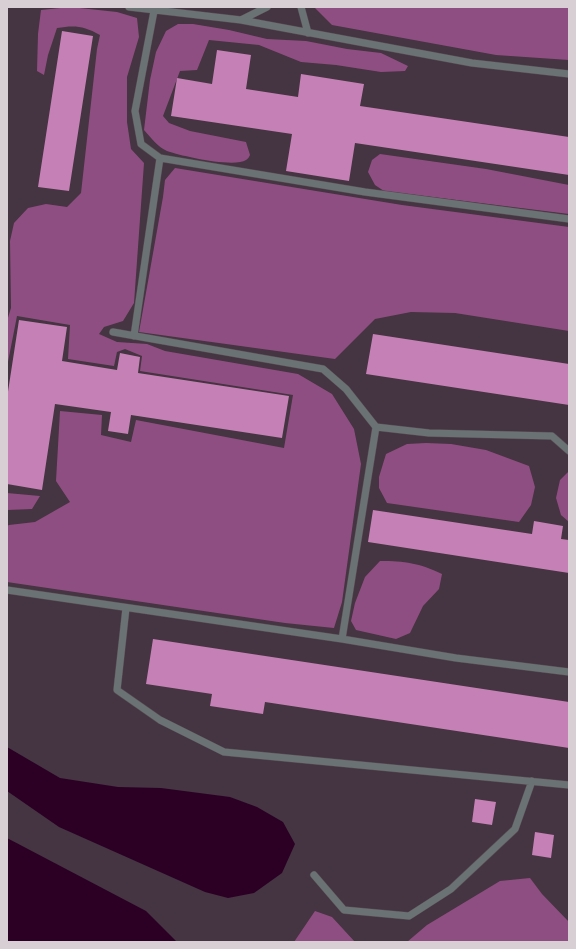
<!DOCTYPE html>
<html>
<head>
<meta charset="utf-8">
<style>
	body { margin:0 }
	#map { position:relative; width:576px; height:949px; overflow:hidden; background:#392d35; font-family:"DM Sans",sans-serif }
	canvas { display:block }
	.frame { position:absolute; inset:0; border:8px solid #d7cfd4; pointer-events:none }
</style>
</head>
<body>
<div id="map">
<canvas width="576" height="949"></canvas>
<div class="frame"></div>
</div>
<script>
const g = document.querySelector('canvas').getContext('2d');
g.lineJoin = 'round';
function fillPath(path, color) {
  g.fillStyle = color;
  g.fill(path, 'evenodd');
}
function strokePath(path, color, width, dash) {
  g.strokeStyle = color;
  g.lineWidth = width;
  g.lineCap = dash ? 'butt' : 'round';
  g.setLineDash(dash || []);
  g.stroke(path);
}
const built = new Path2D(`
	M 7,7 L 569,7 L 569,942 L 7,942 Z`);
const forest = new Path2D(`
	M 70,7 L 117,12 L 137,18 L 139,37 L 127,77 L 127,122 L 131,149 L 144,163 L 134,303 L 123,321 L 104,327 L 99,334 L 117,342 L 147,344 L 165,351 L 298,374 L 332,394 L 354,429 L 361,464 L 342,602 L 334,628 L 285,623 L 7,582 L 7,526 L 9,525 L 35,522 L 70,502 L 56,481 L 60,411 L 102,415 L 101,435 L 131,442 L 136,420 L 284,448 L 293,395 L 140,371 L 142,356 L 125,349 L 117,352 L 114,366 L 68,359 L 70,325 L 17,316 L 7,367 L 7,321 L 11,308 L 10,241 L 14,223 L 28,208 L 46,204 L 67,207 L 81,193 L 97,49 L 100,35 C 84,26 75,25 57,28 L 48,55 L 44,75 L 37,71 L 38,34 L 41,10 Z
	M 314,7 L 569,7 L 569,60 L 496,55 L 332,25 Z
	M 178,24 L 193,24 L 229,30 L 267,39 L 306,41 L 347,49 L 381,53 L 408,66 L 405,71 L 381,72 L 336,65 L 301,62 L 259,45 L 209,40 L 197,70 L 180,71 L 163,116 L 169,123 L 190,131 L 246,142 L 250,155 C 249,157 248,159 246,160 C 234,168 181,156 167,151 C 158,147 151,138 144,130 L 150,80 L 156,52 L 166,31 Z
	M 380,154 L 486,169 L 569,185 L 569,214 L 384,191 L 375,185 L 368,172 L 372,160 Z
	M 175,168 L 402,205 L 569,227 L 569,331 L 455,313 L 411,312 L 375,319 L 335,359 L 139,332 L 163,197 L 165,180 Z
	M 426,443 L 451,444 L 486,450 L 529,466 L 535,487 L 531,505 L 519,522 L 387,503 L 379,488 L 379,477 L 386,454 L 407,444 Z
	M 569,471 L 569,522 L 561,515 L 556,498 L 560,480 Z
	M 7,493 L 40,496 L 32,509 L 7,510 Z
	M 380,561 C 405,561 419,563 442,574 L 439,589 L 423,606 L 410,633 L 396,639 L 356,630 L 351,621 L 355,603 L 365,577 Z
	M 530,878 L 542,894 L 569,922 L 569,942 L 407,942 L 427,925 L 500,881 Z
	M 315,911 L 332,917 L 355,942 L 294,942 Z`);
const water = new Path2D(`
	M 7,747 L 60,778 L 118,787 L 161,788 L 230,797 L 257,807 L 283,822 L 295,844 L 282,873 L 254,893 L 228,898 L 205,892 L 59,827 L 7,791 Z
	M 7,838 L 146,911 L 177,942 L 7,942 Z`);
const building = new Path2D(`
	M 62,31 L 93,36 L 69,191 L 38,187 Z
	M 217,50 L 251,55 L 246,89 L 298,97 L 301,74 L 364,84 L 360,106 L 569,137 L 569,175 L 355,143 L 349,181 L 286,171 L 292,134 L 171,116 L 177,78 L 212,84 Z
	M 19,320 L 67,327 L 62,361 L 117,370 L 120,353 L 140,357 L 138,373 L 289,396 L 282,438 L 131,415 L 128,434 L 108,431 L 111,412 L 55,404 L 42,490 L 7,484 L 7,398 Z
	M 373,334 L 569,364 L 569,405 L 366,374 Z
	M 373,510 L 532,534 L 534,521 L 563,526 L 561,539 L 569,540 L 569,573 L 368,542 Z
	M 153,639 L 569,702 L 569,748 L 265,702 L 263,714 L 210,706 L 212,694 L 146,684 Z
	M 475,799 L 496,802 L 492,825 L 472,822 Z
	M 535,832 L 554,835 L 551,858 L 532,855 Z`);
const lane = new Path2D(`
	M 129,7 L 241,20 L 267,7
	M 301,7 L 308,33
	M 154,11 L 135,111 L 141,144 L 160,158 L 365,192 L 569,219
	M 241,20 L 472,63 L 569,74
	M 113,332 L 323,369 L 346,389 L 376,427 L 429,433 L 552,436 L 569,451
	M 134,336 L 160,158
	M 7,590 L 342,639 L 456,658 L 569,672
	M 126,608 L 117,690 L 160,720 L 224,752 L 569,785
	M 342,639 L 376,427
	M 314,875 L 344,910 L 409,916 L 451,889 L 515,829 L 532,781`);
fillPath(built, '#453441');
fillPath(forest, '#8f4e81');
fillPath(water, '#2b0024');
fillPath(building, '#c580b5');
strokePath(lane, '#554a52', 8);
strokePath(lane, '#6a7274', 7);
</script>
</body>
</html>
